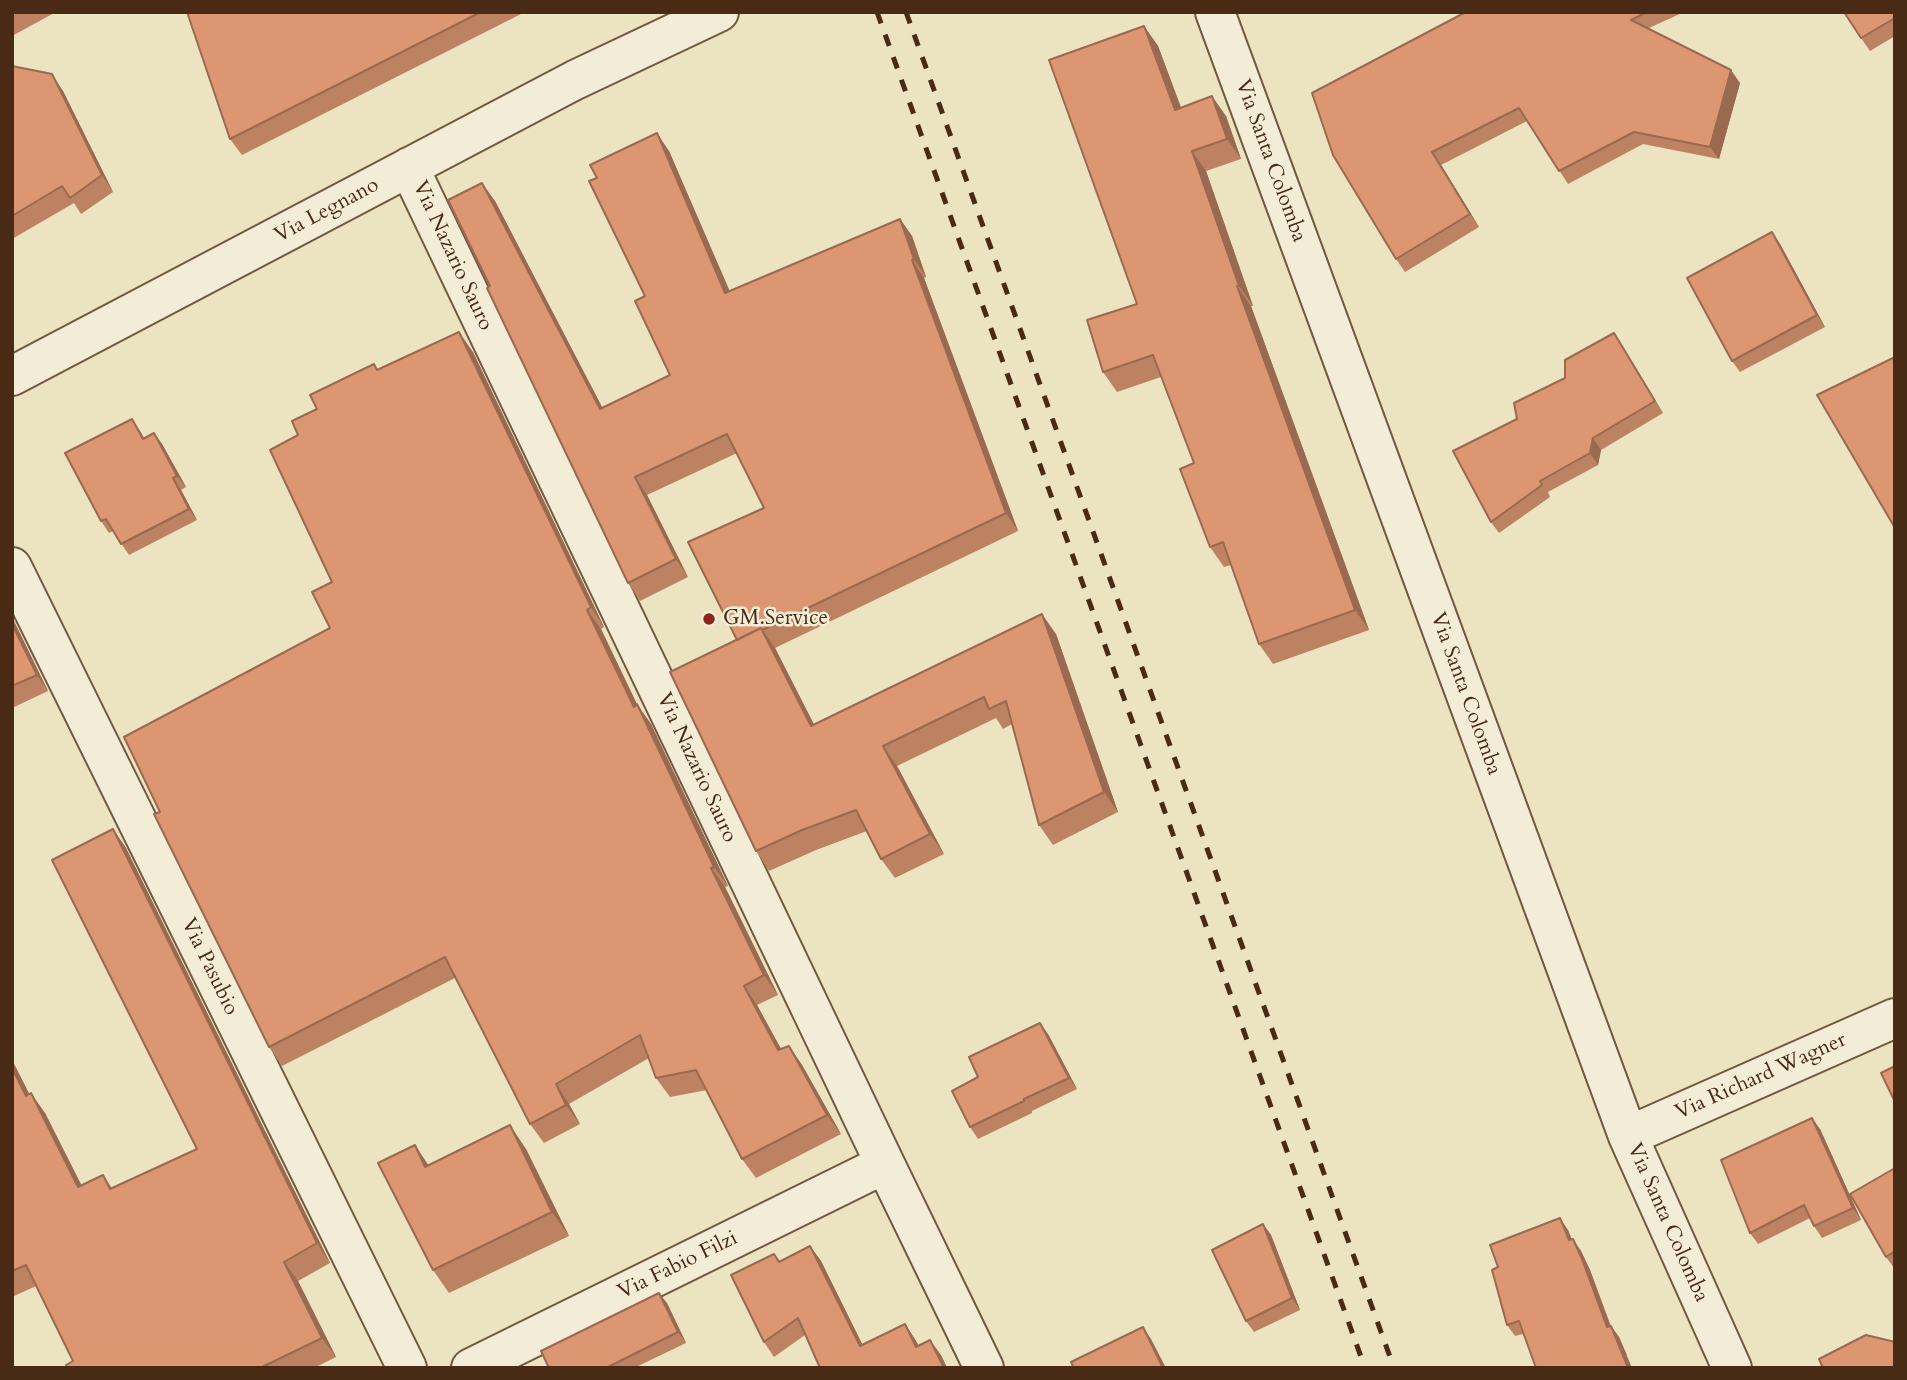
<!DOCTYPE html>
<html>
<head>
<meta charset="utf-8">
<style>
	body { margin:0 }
	#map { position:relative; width:1907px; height:1380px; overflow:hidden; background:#ece3c1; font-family:Cardo,serif }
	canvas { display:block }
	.frame { position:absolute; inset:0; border:14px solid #482a15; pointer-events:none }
</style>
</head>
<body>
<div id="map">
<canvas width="1907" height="1380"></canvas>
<div class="frame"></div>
</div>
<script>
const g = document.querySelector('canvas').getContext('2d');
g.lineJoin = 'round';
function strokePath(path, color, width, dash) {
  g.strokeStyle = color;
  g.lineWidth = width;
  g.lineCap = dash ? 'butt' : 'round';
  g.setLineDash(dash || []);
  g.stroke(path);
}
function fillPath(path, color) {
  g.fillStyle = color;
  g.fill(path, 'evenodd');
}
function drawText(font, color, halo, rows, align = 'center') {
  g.font = font + ' Cardo,serif';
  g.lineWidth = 5;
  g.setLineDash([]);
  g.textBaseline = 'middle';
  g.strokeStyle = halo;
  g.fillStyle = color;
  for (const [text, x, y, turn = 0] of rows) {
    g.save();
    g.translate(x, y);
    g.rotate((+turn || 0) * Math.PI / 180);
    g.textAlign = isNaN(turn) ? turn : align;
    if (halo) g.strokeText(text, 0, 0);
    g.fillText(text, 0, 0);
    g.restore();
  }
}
const minor = new Path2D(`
	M 1215,12 L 1628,1136 L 1732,1368
	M 409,167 L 885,1164 L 984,1368
	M 12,376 L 575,80 L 719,12
	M 12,567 L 407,1368
	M 1628,1136 L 1895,1018
	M 471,1368 L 885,1164`);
const rail = new Path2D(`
	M 877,12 L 1365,1368
	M 906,12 L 1394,1368`);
const wall = new Path2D(`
	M 12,12 L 56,12 L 12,36 Z
	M 187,12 L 525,12 L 242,155 L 230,139 Z
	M 1466,12 L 1684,12 L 1649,28 L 1740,83 L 1719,159 L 1643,144 L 1568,184 L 1527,121 L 1441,165 L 1479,227 L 1405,272 L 1396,259 Z
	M 1895,12 L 1895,36 L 1870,51 L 1861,38 Z
	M 1144,26 L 1158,46 L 1181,107 L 1226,116 L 1241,159 L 1206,171 L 1253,306 L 1251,306 L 1369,630 L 1273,664 L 1259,644 L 1231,565 L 1224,567 L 1210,547 L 1194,463 L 1161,377 L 1117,392 L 1103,372 L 1137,304 Z
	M 12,66 L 63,91 L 113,192 L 81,214 L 74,203 L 12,239 Z
	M 669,151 L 729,291 L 900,219 L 912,236 L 926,277 L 924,278 L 1018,531 L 775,648 L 814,725 L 1056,634 L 1118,812 L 1053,845 L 1039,825 L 1012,724 L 1003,729 L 996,718 L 897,766 L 944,854 L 895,878 L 881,859 L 867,831 L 816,850 L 769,871 L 756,851 L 737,640 L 764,508 L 737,453 L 647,495 L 688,577 L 640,601 L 628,583 L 490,286 L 495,201 L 602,408 L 670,375 L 645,296 L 597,178 Z
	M 1772,232 L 1780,244 L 1825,327 L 1740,372 L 1732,361 Z
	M 1614,333 L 1663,413 L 1601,450 L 1598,465 L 1548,492 L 1550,497 L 1499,533 L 1491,522 L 1565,378 Z
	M 473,352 L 604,627 L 601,629 L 637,705 L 651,724 L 728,886 L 725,887 L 778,995 L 757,1005 L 781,1049 L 789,1046 L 802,1065 L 841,1134 L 756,1178 L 742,1159 L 707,1090 L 670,1097 L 656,1078 L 649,1058 L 569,1104 L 580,1124 L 544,1143 L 530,1124 L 455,978 L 282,1066 L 269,1047 L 160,812 L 330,628 L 332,582 L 298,435 L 317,409 L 378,369 Z
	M 140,431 L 144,438 L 154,433 L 162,444 L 186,487 L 181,490 L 197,520 L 129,555 L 113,531 L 109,533 L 101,521 Z
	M 12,617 L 48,691 L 12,708 Z
	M 113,829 L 126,848 L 330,1263 L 298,1281 L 336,1357 L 314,1368 L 68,1368 L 73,1361 L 36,1286 L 12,1297 L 12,1060 L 29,1094 L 45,1113 L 81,1185 L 103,1175 L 112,1188 L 197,1149 Z
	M 1048,1034 L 1077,1089 L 1032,1111 L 1032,1113 L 978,1139 L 970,1127 L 978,1077 Z
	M 1820,1129 L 1861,1220 L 1822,1238 L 1814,1226 L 1810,1218 L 1758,1244 L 1750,1233 Z
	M 526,1149 L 569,1236 L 449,1293 L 433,1270 Z
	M 1895,1168 L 1895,1268 L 1894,1268 L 1886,1257 Z
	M 1263,1224 L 1271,1235 L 1300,1310 L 1254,1332 L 1246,1321 Z
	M 1568,1230 L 1572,1240 L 1581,1251 L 1590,1270 L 1611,1326 L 1619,1337 L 1627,1355 L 1523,1334 L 1515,1336 L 1507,1325 L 1498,1267 Z
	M 810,1246 L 821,1261 L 862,1344 L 905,1324 L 919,1346 L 941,1355 L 947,1368 L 820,1368 L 805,1335 L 774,1357 L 764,1342 L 774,1254 L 780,1261 Z
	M 667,1303 L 686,1343 L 634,1368 L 549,1368 Z`);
const shadedWall = new Path2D(`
	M 1144,26 L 1158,46 L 1189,130 L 1175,110 Z
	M 1731,70 L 1740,83 L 1719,159 L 1710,147 Z
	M 52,74 L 63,91 L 113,192 L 102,175 Z
	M 1212,96 L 1226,116 L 1241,159 L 1227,139 Z
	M 657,133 L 669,151 L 738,310 L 725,293 Z
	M 1192,151 L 1206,171 L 1253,306 L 1239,286 Z
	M 1432,152 L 1441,165 L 1479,227 L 1470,214 Z
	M 482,183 L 495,201 L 612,426 L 600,409 Z
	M 900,219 L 912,236 L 926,277 L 914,259 Z
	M 1772,232 L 1780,244 L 1825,327 L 1817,315 Z
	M 912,260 L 924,278 L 1018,531 L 1006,513 Z
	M 1237,286 L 1251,306 L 1369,630 L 1355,610 Z
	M 459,332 L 473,352 L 604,627 L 591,607 Z
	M 1614,333 L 1622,345 L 1663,413 L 1655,401 Z
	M 132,419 L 140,431 L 151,451 L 143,439 Z
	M 154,433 L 162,444 L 186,487 L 177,476 Z
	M 1593,438 L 1601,450 L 1598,465 L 1590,453 Z
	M 635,477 L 647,495 L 688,577 L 676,559 Z
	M 173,478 L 181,490 L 197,520 L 189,509 Z
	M 587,610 L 601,629 L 648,727 L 634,707 Z
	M 1042,614 L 1056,634 L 1118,812 L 1104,792 Z
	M 12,617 L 48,691 L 37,675 L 12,624 Z
	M 761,628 L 775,648 L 825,746 L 811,726 Z
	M 637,704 L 651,724 L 728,886 L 714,867 Z
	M 883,746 L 897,766 L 944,854 L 930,834 Z
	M 113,829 L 126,848 L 330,1263 L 317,1243 Z
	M 711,868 L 725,887 L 778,995 L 764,975 Z
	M 744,986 L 757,1005 L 792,1069 L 778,1050 Z
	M 1040,1023 L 1048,1034 L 1077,1089 L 1069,1078 Z
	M 789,1046 L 802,1065 L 841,1134 L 827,1115 Z
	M 12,1060 L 40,1115 L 26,1096 L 12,1068 Z
	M 556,1084 L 569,1104 L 580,1124 L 566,1105 Z
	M 31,1093 L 45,1113 L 92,1206 L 78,1187 Z
	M 1812,1118 L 1820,1129 L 1861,1220 L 1853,1208 Z
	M 510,1125 L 526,1149 L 569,1236 L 552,1212 Z
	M 415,1145 L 431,1169 L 425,1167 Z
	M 1560,1218 L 1568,1230 L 1577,1252 L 1569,1240 Z
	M 1263,1224 L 1271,1235 L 1300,1310 L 1292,1298 Z
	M 1573,1239 L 1581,1251 L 1590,1270 L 1615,1339 L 1607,1327 Z
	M 810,1246 L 821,1261 L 870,1360 L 860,1346 Z
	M 284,1262 L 298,1281 L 336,1357 L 322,1338 Z
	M 659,1293 L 667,1303 L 686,1343 L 678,1332 Z
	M 905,1324 L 915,1339 L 927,1362 L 916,1347 Z
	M 1611,1326 L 1619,1337 L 1632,1368 L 1628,1368 Z
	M 1143,1327 L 1151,1339 L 1166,1368 L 1163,1368 Z
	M 930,1340 L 941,1355 L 947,1368 L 944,1368 Z`);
const building = new Path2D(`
	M 187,12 L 481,12 L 230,139 Z
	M 1466,12 L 1647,12 L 1631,20 L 1731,70 L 1710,147 L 1634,132 L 1559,171 L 1519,108 L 1432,152 L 1470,214 L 1396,259 L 1333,155 L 1312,93 Z
	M 1844,12 L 1895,12 L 1895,18 L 1861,38 Z
	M 1144,26 L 1175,110 L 1212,96 L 1227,139 L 1192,151 L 1239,286 L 1237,286 L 1355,610 L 1259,644 L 1223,542 L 1210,547 L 1180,469 L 1194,463 L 1153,355 L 1103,372 L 1087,320 L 1137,304 L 1049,60 Z
	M 12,66 L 52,74 L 102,175 L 70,198 L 62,186 L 12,216 Z
	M 657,133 L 725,293 L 900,219 L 914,259 L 912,260 L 1006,513 L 762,630 L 761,628 L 737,640 L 688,542 L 764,508 L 727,434 L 635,477 L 676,559 L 628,583 L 487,288 L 490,286 L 448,200 L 482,183 L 600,409 L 670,375 L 635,301 L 645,296 L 589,181 L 597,178 L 590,165 Z
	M 1772,232 L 1817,315 L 1732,361 L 1687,278 Z
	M 459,332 L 591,607 L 587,610 L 634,707 L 637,704 L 714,867 L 711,868 L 764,975 L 744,986 L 778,1050 L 789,1046 L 827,1115 L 742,1159 L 696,1070 L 656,1078 L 640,1035 L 556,1084 L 566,1105 L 530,1124 L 445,957 L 269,1047 L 154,814 L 160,812 L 124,737 L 330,628 L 312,592 L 332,582 L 270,450 L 298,435 L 292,421 L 317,409 L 310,395 L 374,364 L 377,370 Z
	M 1614,333 L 1655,401 L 1593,438 L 1590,453 L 1540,481 L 1542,485 L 1491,522 L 1453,451 L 1517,419 L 1514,403 L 1565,378 L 1565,360 Z
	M 1895,357 L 1895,528 L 1817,395 Z
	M 132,419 L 143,439 L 154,433 L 177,476 L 173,478 L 189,509 L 121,544 L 106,519 L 101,521 L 65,453 Z
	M 1042,614 L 1104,792 L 1039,825 L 1006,701 L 989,709 L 984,697 L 883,746 L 930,834 L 881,859 L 856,810 L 802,830 L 756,851 L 670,672 L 761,628 L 811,726 Z
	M 12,624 L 37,675 L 12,686 Z
	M 113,829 L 317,1243 L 284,1262 L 322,1338 L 260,1368 L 68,1368 L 66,1365 L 73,1361 L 26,1265 L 12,1271 L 12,1068 L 26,1096 L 31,1093 L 78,1187 L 103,1175 L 110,1189 L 197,1149 L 52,860 Z
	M 1040,1023 L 1069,1078 L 1024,1099 L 1024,1101 L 970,1127 L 952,1091 L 978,1077 L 969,1057 Z
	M 1895,1066 L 1895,1102 L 1881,1073 Z
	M 1812,1118 L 1853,1208 L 1814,1226 L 1804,1205 L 1750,1233 L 1721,1160 Z
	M 510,1125 L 552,1212 L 433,1270 L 378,1163 L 415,1145 L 425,1167 Z
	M 1895,1168 L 1895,1251 L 1886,1257 L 1850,1194 Z
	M 1560,1218 L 1569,1240 L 1573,1239 L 1582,1259 L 1607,1327 L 1611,1326 L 1628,1368 L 1536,1368 L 1519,1321 L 1507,1325 L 1492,1270 L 1498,1267 L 1490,1245 Z
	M 1263,1224 L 1292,1298 L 1246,1321 L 1212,1250 Z
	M 810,1246 L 860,1346 L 905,1324 L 916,1347 L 930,1340 L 944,1368 L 820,1368 L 798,1318 L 764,1342 L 731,1275 L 774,1254 L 779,1262 Z
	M 659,1293 L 678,1332 L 606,1368 L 549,1368 L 541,1351 Z
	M 1143,1327 L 1163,1368 L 1074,1368 L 1071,1362 Z
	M 1866,1335 L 1895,1342 L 1895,1368 L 1823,1368 L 1819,1359 Z`);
const markers = [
	[709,619,7,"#8f2418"]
];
const streetNames = [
	["Via Santa Colomba",1270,161,70],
	["Via Legnano",327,211,-28],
	["Via Nazario Sauro",452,256,65],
	["Via Santa Colomba",1465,694,70],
	["Via Nazario Sauro",696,768,65],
	["Via Pasubio",209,967,64],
	["Via Richard Wagner",1761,1077,-24],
	["Via Santa Colomba",1667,1223,66],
	["Via Fabio Filzi",678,1266,-26]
];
const poiNames = [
	["GM.Service",723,619]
];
strokePath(minor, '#715840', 42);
strokePath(minor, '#f3edd7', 38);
strokePath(rail, '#482a15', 5, [12, 12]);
fillPath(wall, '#bd8262');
fillPath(shadedWall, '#9a6a50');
fillPath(building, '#dc9772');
strokePath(building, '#9a6a50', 2);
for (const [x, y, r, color] of markers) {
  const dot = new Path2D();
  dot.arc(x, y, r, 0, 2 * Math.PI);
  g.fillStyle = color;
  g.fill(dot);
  strokePath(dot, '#f3edd7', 2.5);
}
drawText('21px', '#482a15', '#f3edd7', streetNames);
drawText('21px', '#482a15', '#f3edd7', poiNames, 'left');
</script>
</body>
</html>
